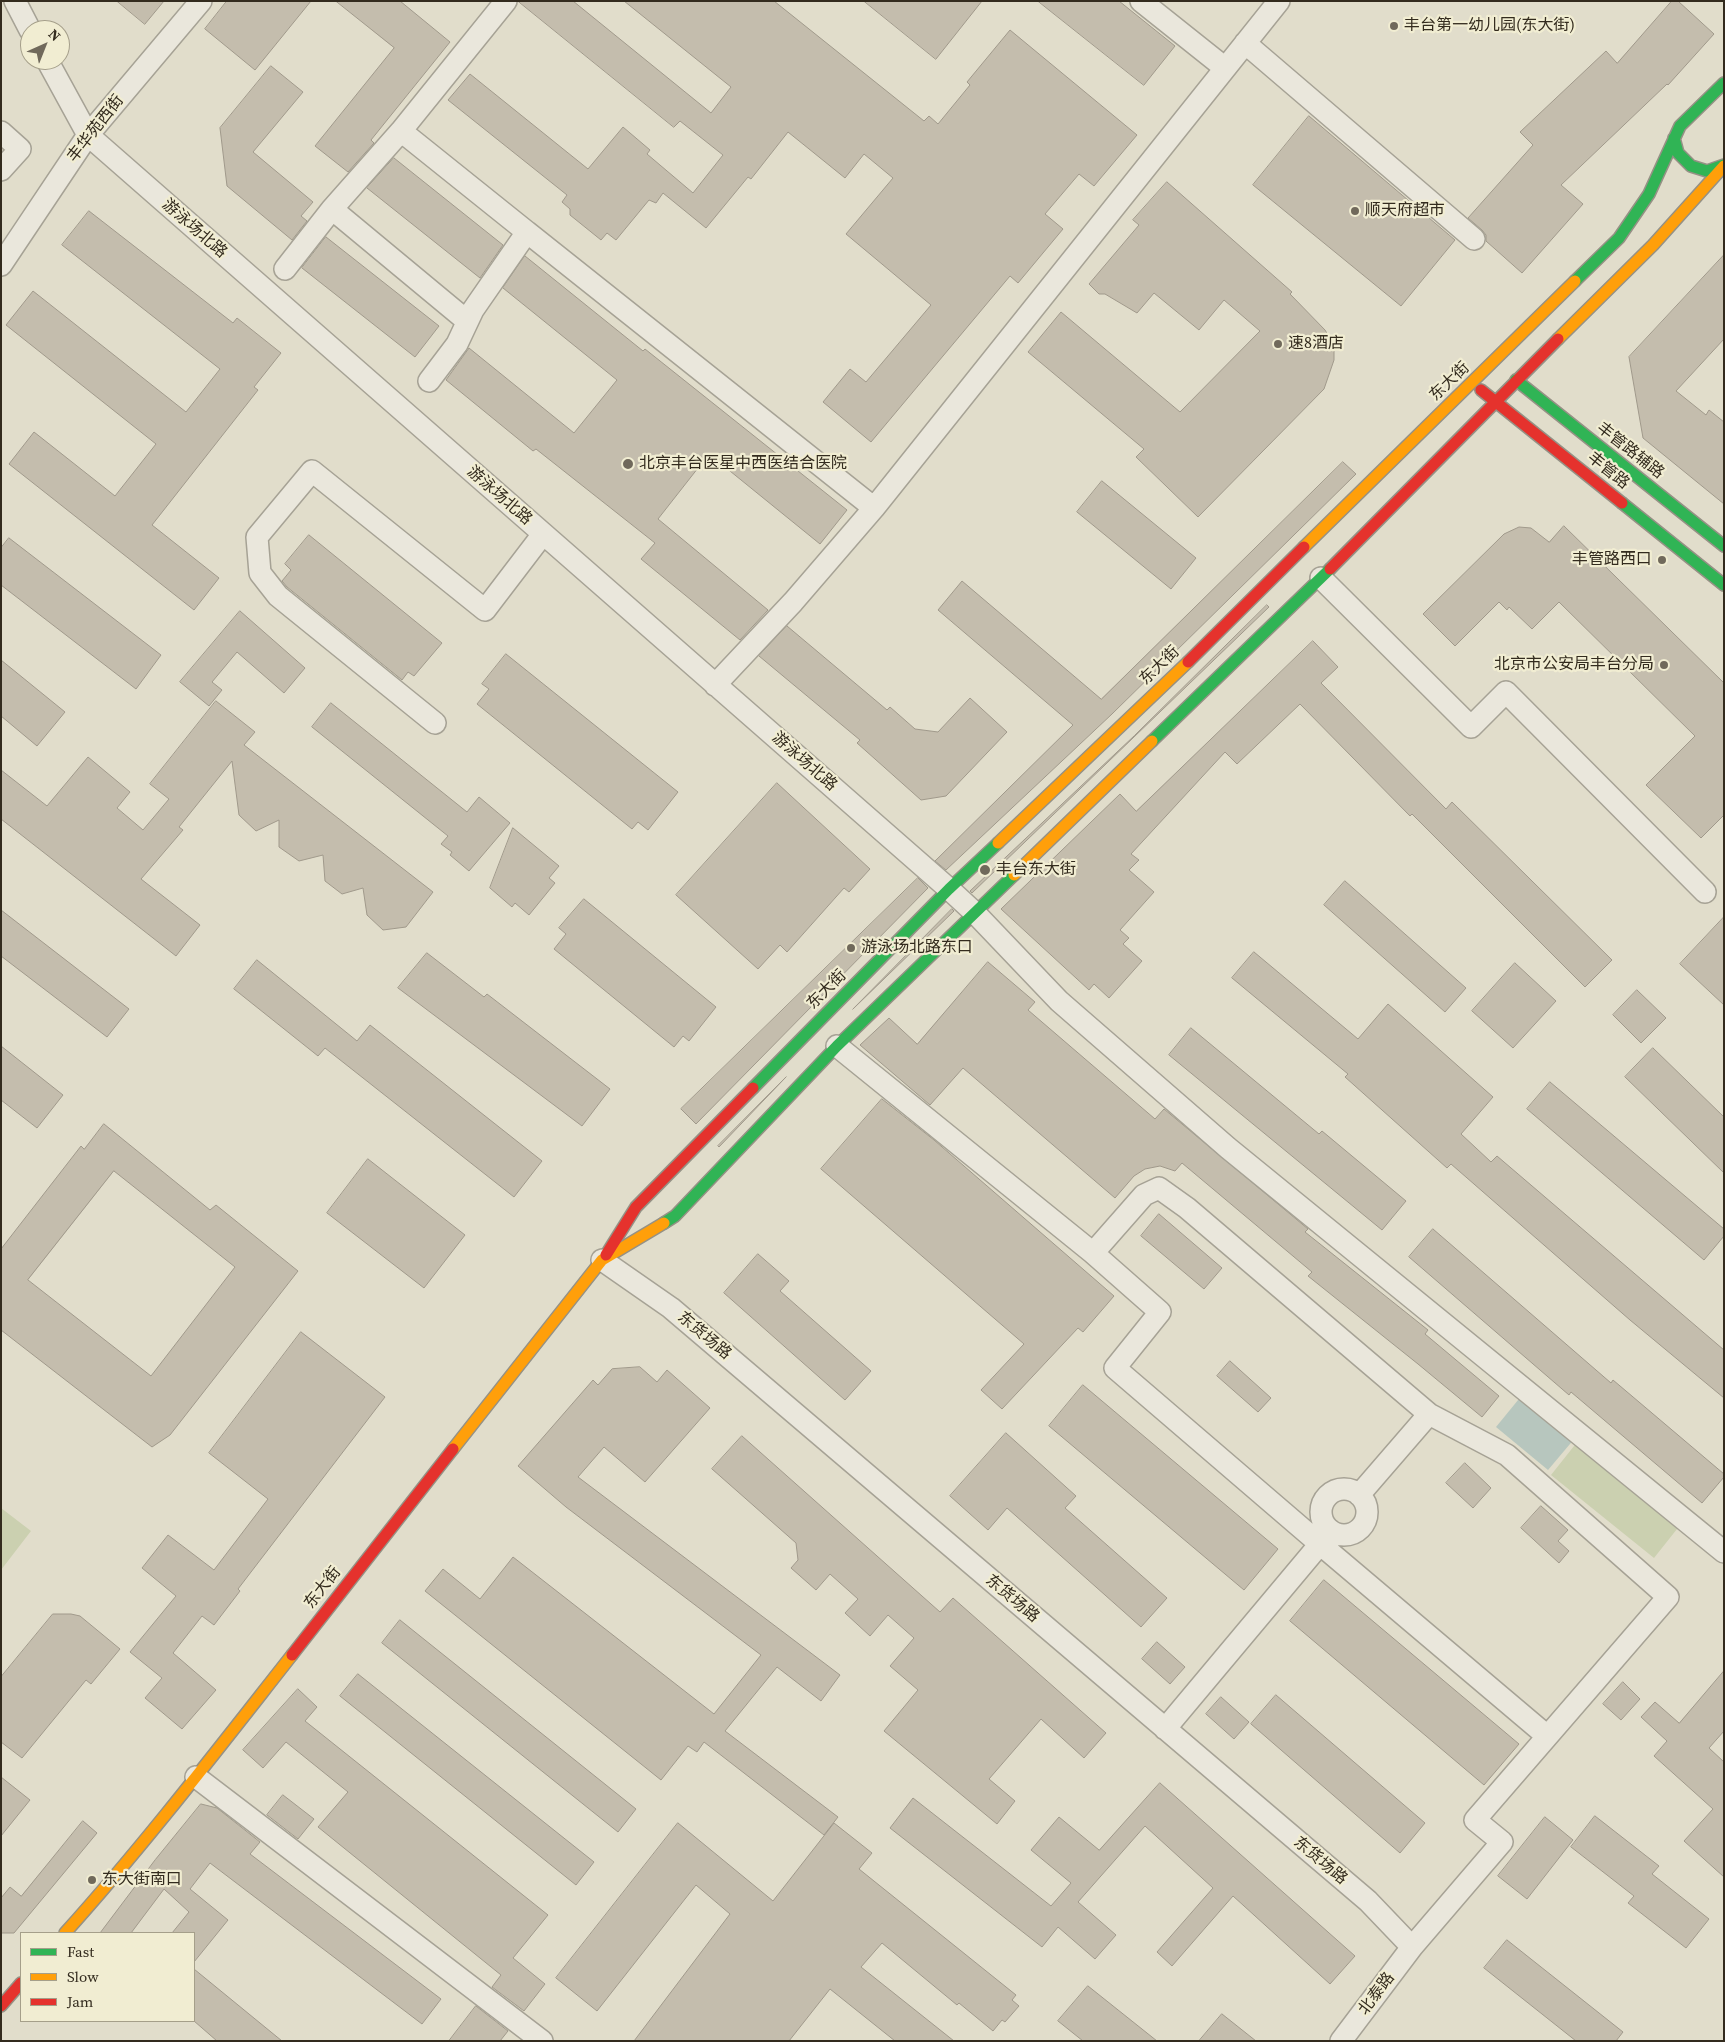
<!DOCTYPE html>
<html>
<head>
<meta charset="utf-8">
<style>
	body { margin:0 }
	#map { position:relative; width:1725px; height:2042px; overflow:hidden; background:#e1ddcb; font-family:"Source Serif 4",serif }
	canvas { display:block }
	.frame { position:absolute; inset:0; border:2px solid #332b1e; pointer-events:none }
	.legend { position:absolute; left:20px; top:1932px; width:175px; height:90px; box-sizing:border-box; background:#f1edd2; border:1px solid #a59f8a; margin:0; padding:6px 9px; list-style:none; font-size:15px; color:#332b1e }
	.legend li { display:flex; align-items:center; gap:10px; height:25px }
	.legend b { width:25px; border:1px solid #a59f8a }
	.north { position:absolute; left:20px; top:20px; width:50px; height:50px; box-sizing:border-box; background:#f1edd2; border:1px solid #a59f8a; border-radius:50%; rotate:44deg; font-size:14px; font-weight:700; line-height:20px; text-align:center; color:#332b1e }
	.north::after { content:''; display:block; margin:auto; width:18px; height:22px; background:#70695b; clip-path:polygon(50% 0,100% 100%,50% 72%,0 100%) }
</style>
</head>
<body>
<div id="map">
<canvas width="1725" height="2042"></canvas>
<div class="frame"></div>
<ul class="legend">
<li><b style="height:6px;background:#30b455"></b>Fast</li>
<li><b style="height:6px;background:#ff9f0a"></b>Slow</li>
<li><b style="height:6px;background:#e5322d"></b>Jam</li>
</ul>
<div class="north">N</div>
</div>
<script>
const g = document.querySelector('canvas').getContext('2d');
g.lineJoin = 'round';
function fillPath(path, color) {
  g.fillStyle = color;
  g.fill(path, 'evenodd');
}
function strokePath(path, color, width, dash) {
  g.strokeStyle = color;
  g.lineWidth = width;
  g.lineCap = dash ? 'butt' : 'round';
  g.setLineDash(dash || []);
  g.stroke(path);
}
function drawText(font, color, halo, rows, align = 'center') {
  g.font = font + ' "Source Serif 4","Noto Sans SC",serif';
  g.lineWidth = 4.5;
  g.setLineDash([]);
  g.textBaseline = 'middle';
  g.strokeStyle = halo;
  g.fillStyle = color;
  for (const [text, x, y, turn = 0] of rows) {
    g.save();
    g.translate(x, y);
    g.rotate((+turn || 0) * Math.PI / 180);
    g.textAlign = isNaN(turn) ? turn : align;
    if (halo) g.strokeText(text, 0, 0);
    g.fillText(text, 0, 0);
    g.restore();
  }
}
const green = new Path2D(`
	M 1578,1441 L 1681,1524 L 1654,1558 L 1551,1475 Z
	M 1,1508 L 31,1531 L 1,1570 Z`);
const water = new Path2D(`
	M 1523,1394 L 1575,1438 L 1548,1470 L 1496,1427 Z`);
const building = new Path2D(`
	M 117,1 L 164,1 L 145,24 Z
	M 227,1 L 311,1 L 255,70 L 205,29 Z
	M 336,1 L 400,1 L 450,42 L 371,140 L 374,143 L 348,172 L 315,146 L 394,48 Z
	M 518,1 L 573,1 L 711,113 L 731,87 L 624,1 L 774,1 L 924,121 L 929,116 L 938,124 L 970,85 L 967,82 L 1010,30 L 1137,135 L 1094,186 L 1079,174 L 1045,214 L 1063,229 L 1018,283 L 1010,276 L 871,442 L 823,402 L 850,369 L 866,382 L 931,305 L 846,234 L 893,178 L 864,154 L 845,178 L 788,132 L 751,179 L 748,177 L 706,228 L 663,193 L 656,203 L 649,200 L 616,240 L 607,233 L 601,240 L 570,215 L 570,209 L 562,202 L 567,195 L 448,100 L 470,74 L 588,169 L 623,127 L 650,150 L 647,154 L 693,193 L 723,155 L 680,121 L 674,127 Z
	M 864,1 L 982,1 L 936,59 Z
	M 1038,1 L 1119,1 L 1175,46 L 1144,85 Z
	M 1672,1 L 1678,1 L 1714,34 L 1668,85 L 1667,84 L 1561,185 L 1583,204 L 1522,273 L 1486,241 L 1486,235 L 1482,230 L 1468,218 L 1533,145 L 1520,132 L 1606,51 L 1617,63 Z
	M 271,66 L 303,92 L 253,152 L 313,202 L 301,216 L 307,221 L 292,240 L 227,186 L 220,128 Z
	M 1309,116 L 1455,240 L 1401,306 L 1253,185 Z
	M 394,158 L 503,245 L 480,278 L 367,188 Z
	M 1167,182 L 1292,292 L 1290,294 L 1325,330 L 1334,345 L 1334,360 L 1324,389 L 1198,517 L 1136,457 L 1144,449 L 1028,352 L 1061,312 L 1180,412 L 1260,331 L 1224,300 L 1199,330 L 1154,293 L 1137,313 L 1105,294 L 1099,294 L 1089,284 L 1139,225 L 1133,220 Z
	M 89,211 L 233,323 L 237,318 L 281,353 L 254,387 L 258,390 L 152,525 L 219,578 L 194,610 L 9,464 L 34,432 L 115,496 L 156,444 L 6,325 L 33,291 L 186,412 L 220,369 L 62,245 Z
	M 326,237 L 439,326 L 415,357 L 302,268 Z
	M 1724,255 L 1724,339 L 1676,391 L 1706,415 L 1709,410 L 1724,422 L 1724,504 L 1643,438 L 1629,357 Z
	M 525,256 L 643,351 L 645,349 L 847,510 L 820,544 L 709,454 L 658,519 L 768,610 L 740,640 L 641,559 L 655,543 L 536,449 L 533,451 L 446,380 L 469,348 L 574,433 L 617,380 L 503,288 Z
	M 1343,462 L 1356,474 L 1112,714 L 946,870 L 935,861 L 1073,725 L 938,610 L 962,581 L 1101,699 Z
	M 1102,481 L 1196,558 L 1171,589 L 1077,512 Z
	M 1564,526 L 1724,683 L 1724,815 L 1701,838 L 1646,785 L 1695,736 L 1559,602 L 1532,629 L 1509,607 L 1507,610 L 1499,602 L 1455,646 L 1423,614 L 1504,534 L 1519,527 L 1531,528 L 1549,542 Z
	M 309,535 L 442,643 L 414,676 L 408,672 L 402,680 L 287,587 L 282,581 L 291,570 L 285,564 Z
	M 9,538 L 161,655 L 136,689 L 1,585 L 1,548 Z
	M 1267,605 L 1269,607 L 972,893 L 970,891 L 1134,736 Z
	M 240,611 L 305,668 L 284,693 L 237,652 L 212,682 L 222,690 L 209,706 L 180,682 Z
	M 787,626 L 887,710 L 890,707 L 915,729 L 938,732 L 970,698 L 1007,732 L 946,796 L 921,800 L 857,743 L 860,740 L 759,656 Z
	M 1313,641 L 1338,667 L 1321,683 L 1446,809 L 1452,802 L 1612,960 L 1585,987 L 1412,814 L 1410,816 L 1300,704 L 1237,764 L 1225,752 L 1131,854 L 1139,860 L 1129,870 L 1154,892 L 1120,930 L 1129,938 L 1123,944 L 1142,961 L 1109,998 L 1094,984 L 1089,990 L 1001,909 L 1120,794 L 1136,811 Z
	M 506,654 L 678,792 L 648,830 L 638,822 L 632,829 L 477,704 L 489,689 L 482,684 Z
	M 1,660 L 65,712 L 37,746 L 1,716 Z
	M 216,701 L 255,732 L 244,745 L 433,892 L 406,927 L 383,930 L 367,915 L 363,888 L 342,894 L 325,881 L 323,855 L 299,861 L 279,847 L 279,820 L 256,831 L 239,815 L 232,761 L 179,827 L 183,830 L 141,879 L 200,925 L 176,956 L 1,819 L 1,770 L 47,806 L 88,757 L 130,792 L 117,808 L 143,830 L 169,799 L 150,784 Z
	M 331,703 L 467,812 L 479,797 L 510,823 L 469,871 L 450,855 L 452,852 L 441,844 L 448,836 L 312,727 Z
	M 777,783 L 870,869 L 849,892 L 844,888 L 787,952 L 780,945 L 758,969 L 676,895 Z
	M 513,828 L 559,866 L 549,878 L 555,883 L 529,915 L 515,903 L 512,907 L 490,888 Z
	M 918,878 L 928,888 L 696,1124 L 681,1109 Z
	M 1345,881 L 1466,988 L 1445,1012 L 1324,905 Z
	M 584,899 L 716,1007 L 689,1041 L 683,1036 L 674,1047 L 554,949 L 566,934 L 559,928 Z
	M 952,909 L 954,911 L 853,1009 Z
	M 1,910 L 129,1009 L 107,1037 L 1,956 Z
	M 1724,917 L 1724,1005 L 1680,964 Z
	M 1254,952 L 1358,1039 L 1388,1004 L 1493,1097 L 1461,1134 L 1491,1162 L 1497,1156 L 1724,1350 L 1724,1398 L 1630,1320 L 1451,1164 L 1447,1168 L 1345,1077 L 1348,1074 L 1232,978 Z
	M 427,953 L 484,997 L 487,994 L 610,1089 L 582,1126 L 398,988 Z
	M 257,960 L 357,1041 L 370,1025 L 542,1161 L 514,1197 L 325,1048 L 318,1056 L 234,989 Z
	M 988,962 L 1035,1002 L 1028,1010 L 1155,1119 L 1164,1109 L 1308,1229 L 1305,1232 L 1428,1330 L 1425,1334 L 1499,1396 L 1482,1417 L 1418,1364 L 1308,1276 L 1312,1272 L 1182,1163 L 1175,1171 L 1160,1166 L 1145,1169 L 1134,1176 L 1115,1198 L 963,1068 L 930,1105 L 860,1045 L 889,1018 L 917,1044 Z
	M 1515,963 L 1556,1001 L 1513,1048 L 1472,1011 Z
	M 1637,990 L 1666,1018 L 1641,1043 L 1613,1015 Z
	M 1191,1028 L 1319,1134 L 1322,1131 L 1406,1201 L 1382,1230 L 1169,1055 Z
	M 1,1046 L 63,1095 L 37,1128 L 1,1100 Z
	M 1653,1048 L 1724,1117 L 1724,1173 L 1625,1077 Z
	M 786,1077 L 719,1147 L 718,1146 Z
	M 1550,1082 L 1724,1229 L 1724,1236 L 1704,1260 L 1527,1109 Z
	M 882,1099 L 934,1140 L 1114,1296 L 1083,1332 L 1078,1328 L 1002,1409 L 981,1390 L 1024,1344 L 821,1169 Z
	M 104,1124 L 210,1210 L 216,1205 L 298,1271 L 170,1435 L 152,1447 L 1,1330 L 1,1249 L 81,1146 L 84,1149 ZM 114,1171 L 235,1267 L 151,1376 L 28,1280 Z
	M 368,1159 L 465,1235 L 424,1288 L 327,1213 Z
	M 1159,1214 L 1222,1268 L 1204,1289 L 1141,1236 Z
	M 1433,1229 L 1611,1383 L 1613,1380 L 1724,1474 L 1724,1477 L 1702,1503 L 1571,1392 L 1569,1395 L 1409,1257 Z
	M 758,1254 L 789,1281 L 780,1291 L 871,1371 L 845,1400 L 724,1293 Z
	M 301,1332 L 385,1397 L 238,1589 L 240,1591 L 214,1625 L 202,1616 L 173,1653 L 216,1690 L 182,1729 L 145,1698 L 162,1678 L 130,1652 L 176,1596 L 142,1568 L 168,1535 L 214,1570 L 268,1499 L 209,1453 Z
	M 1230,1361 L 1271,1398 L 1258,1412 L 1217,1376 Z
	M 640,1367 L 657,1382 L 667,1370 L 710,1408 L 645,1482 L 604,1447 L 578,1477 L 840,1675 L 821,1701 L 777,1667 L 725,1731 L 838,1817 L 824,1835 L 704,1742 L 697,1752 L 688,1746 L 661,1780 L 425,1591 L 443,1569 L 480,1599 L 513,1557 L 714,1714 L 761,1655 L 566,1507 L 518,1466 L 593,1380 L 598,1385 L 612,1369 Z
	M 1083,1385 L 1278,1549 L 1244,1590 L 1049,1426 Z
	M 1006,1433 L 1076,1496 L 1065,1508 L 1167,1598 L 1141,1627 L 1007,1508 L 988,1530 L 950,1496 Z
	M 742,1436 L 940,1612 L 953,1598 L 1106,1733 L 1084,1758 L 1041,1719 L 989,1779 L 1015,1801 L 997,1824 L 884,1731 L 918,1690 L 890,1666 L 914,1638 L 888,1615 L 870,1636 L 845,1613 L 858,1599 L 830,1574 L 816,1590 L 791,1568 L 798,1560 L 796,1543 L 712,1469 Z
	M 1465,1463 L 1491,1488 L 1473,1508 L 1446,1483 Z
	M 1541,1506 L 1568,1530 L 1558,1541 L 1569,1551 L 1559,1563 L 1521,1528 Z
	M 1324,1580 L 1519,1744 L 1484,1785 L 1290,1621 Z
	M 53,1614 L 71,1614 L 80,1616 L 120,1649 L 91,1684 L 86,1680 L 22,1758 L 1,1742 L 1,1677 Z
	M 400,1620 L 636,1809 L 618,1832 L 382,1643 Z
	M 1157,1642 L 1185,1667 L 1170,1684 L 1142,1659 Z
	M 1724,1671 L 1724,1731 L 1709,1748 L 1724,1762 L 1724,1877 L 1684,1841 L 1713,1809 L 1654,1756 L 1667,1741 L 1641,1717 L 1655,1702 L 1679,1723 Z
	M 358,1674 L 594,1862 L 576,1885 L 340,1696 Z
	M 1623,1682 L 1640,1699 L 1621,1720 L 1603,1704 Z
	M 298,1689 L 317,1707 L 305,1721 L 548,1915 L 513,1958 L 545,1984 L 524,2011 L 492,1987 L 501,1975 L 318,1827 L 348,1792 L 286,1742 L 263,1768 L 243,1750 Z
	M 1276,1695 L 1425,1823 L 1400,1853 L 1251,1724 Z
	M 1221,1697 L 1249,1722 L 1234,1739 L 1206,1714 Z
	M 1,1777 L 30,1800 L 1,1836 Z
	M 1160,1783 L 1355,1956 L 1330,1984 L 1233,1896 L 1172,1966 L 1157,1952 L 1213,1888 L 1145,1826 L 1078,1902 L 1116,1935 L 1095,1959 L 1058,1927 L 1042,1947 L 890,1828 L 913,1798 L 1051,1906 L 1071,1883 L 1031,1850 L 1059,1817 L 1099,1850 Z
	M 283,1795 L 314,1819 L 298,1839 L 267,1815 Z
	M 201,1804 L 217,1808 L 260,1842 L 250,1854 L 441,1999 L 422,2024 L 210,1863 L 190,1889 L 228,1920 L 194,1962 L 194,1933 L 172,1933 L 189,1912 L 164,1889 L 131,1933 L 100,1933 L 155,1860 Z
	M 1595,1816 L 1659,1866 L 1652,1874 L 1709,1919 L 1686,1948 L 1628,1903 L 1634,1896 L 1571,1847 Z
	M 1545,1817 L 1573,1840 L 1527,1899 L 1498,1876 Z
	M 83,1821 L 97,1833 L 14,1933 L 1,1933 L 1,1898 L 10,1887 L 21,1896 Z
	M 678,1823 L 773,1901 L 834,1823 L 872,1853 L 859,1869 L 1016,1995 L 1012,2000 L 1019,2006 L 1005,2022 L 1002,2020 L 993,2031 L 959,2003 L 957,2005 L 882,1943 L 861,1967 L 954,2041 L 895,2041 L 830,1989 L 789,2041 L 634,2041 L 730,1914 L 696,1885 L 597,2011 L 556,1978 Z
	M 1507,1940 L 1623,2032 L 1616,2041 L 1576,2041 L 1484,1968 Z
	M 194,1969 L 282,2041 L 217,2041 L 194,2021 Z
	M 1088,1986 L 1157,2041 L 1083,2041 L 1058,2021 Z
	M 476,2006 L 508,2031 L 500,2041 L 449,2041 Z
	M 1222,2014 L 1256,2041 L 1199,2041 Z`);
const street = new Path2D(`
	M 15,1 L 30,30
	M 1141,1 L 1225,68
	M 1245,43 L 1474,239
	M 47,60 L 88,135 L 949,889 L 975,913 L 1059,1001 L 1228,1148 L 1724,1552
	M 1,132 L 20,149 L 1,170
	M 332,209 L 467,321
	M 527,232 L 874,508 L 1279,1
	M 1,265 L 88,135 L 201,1
	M 285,269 L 332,209 L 401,131
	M 429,381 L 457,344 L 473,310 L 527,232 L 401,131 L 506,1
	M 1321,578 L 1471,727 L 1506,692 L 1705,892
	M 715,685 L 793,602 L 874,508
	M 435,723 L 278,596 L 260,573 L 257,537 L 312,471 L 485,610 L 543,534
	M 837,1046 L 1093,1253 L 1144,1195 L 1159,1188 L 1187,1208 L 1429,1414 L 1507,1455 L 1668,1597 L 1475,1820 L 1502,1842 L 1412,1947 L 1341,2041
	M 1093,1253 L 1160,1312 L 1115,1368 L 1320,1544 L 1165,1729
	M 602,1260 L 671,1308 L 1368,1901 L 1412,1947
	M1321 1512a23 23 0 1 1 46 0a23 23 0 1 1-46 0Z
	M 1359,1495 L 1429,1414
	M 1330,1530 L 1320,1544 L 1547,1736
	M 196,1777 L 542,2041`);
const fast = new Path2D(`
	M 1674,138 L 1678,153 L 1691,166 L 1707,171 L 1724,165
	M 1575,281 L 1619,238 L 1649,194 L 1680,126 L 1724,83
	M 1516,380 L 1724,546
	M 1622,503 L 1724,585
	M 1152,741 L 1330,569
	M 753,1088 L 949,889 L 998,843
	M 664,1223 L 675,1216 L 837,1046 L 1014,875`);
const slow = new Path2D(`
	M 1558,339 L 1653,245 L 1724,166
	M 1304,547 L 1575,281
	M 998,843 L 1188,662
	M 1014,875 L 1152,741
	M 453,1449 L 602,1260 L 664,1223
	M 65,1933 C 145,1844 218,1749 292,1655`);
const jam = new Path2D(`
	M 1481,390 L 1622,503
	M 1330,569 L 1558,339
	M 1188,662 L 1304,547
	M 606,1255 L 636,1207 L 753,1088
	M 292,1655 L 453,1449
	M 1,2006 L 21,1983`);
const markers = [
	[1394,26,5,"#70695b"],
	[1355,211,5,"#70695b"],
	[1278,344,5,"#70695b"],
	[628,464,6,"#70695b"],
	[1662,560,5,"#70695b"],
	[1664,665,5,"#70695b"],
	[985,870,6,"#70695b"],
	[851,948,5,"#70695b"],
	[92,1880,5,"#70695b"]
];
const poiNames = [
	["丰台第一幼儿园(东大街)",1404,26],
	["顺天府超市",1365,211],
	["速8酒店",1288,344],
	["北京丰台医星中西医结合医院",639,464],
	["丰管路西口",1652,560,"right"],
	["北京市公安局丰台分局",1654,665,"right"],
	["丰台东大街",996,870],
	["游泳场北路东口",861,948],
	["东大街南口",102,1880]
];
const streetNames = [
	["丰华苑西街",96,129,-52],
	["游泳场北路",194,229,41],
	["东大街",1450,382,-44],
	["丰管路辅路",1630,451,38],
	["丰管路",1608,471,39],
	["游泳场北路",499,496,41],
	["东大街",1160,666,-44],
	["游泳场北路",804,762,41],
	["东大街",827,990,-45],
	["东货场路",704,1336,40],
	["东大街",323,1588,-52],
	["东货场路",1012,1599,40],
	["东货场路",1320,1861,40],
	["北泰路",1377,1994,-53]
];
fillPath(green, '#cbd0b0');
fillPath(water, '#b7c6be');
fillPath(building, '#c4bdad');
strokePath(building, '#a0998b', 1);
strokePath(street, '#a6a295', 24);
strokePath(fast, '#959185', 14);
strokePath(slow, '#959185', 14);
strokePath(jam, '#959185', 14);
strokePath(street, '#eae7dc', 21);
strokePath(fast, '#30b455', 11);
strokePath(slow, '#ff9f0a', 11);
strokePath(jam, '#e5322d', 11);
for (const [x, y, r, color] of markers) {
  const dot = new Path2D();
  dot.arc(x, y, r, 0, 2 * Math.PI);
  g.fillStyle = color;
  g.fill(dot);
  strokePath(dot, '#f1edd2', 2);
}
drawText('16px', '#332b1e', '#f1edd2', poiNames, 'left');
drawText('16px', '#332b1e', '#f1edd2', streetNames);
</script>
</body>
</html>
